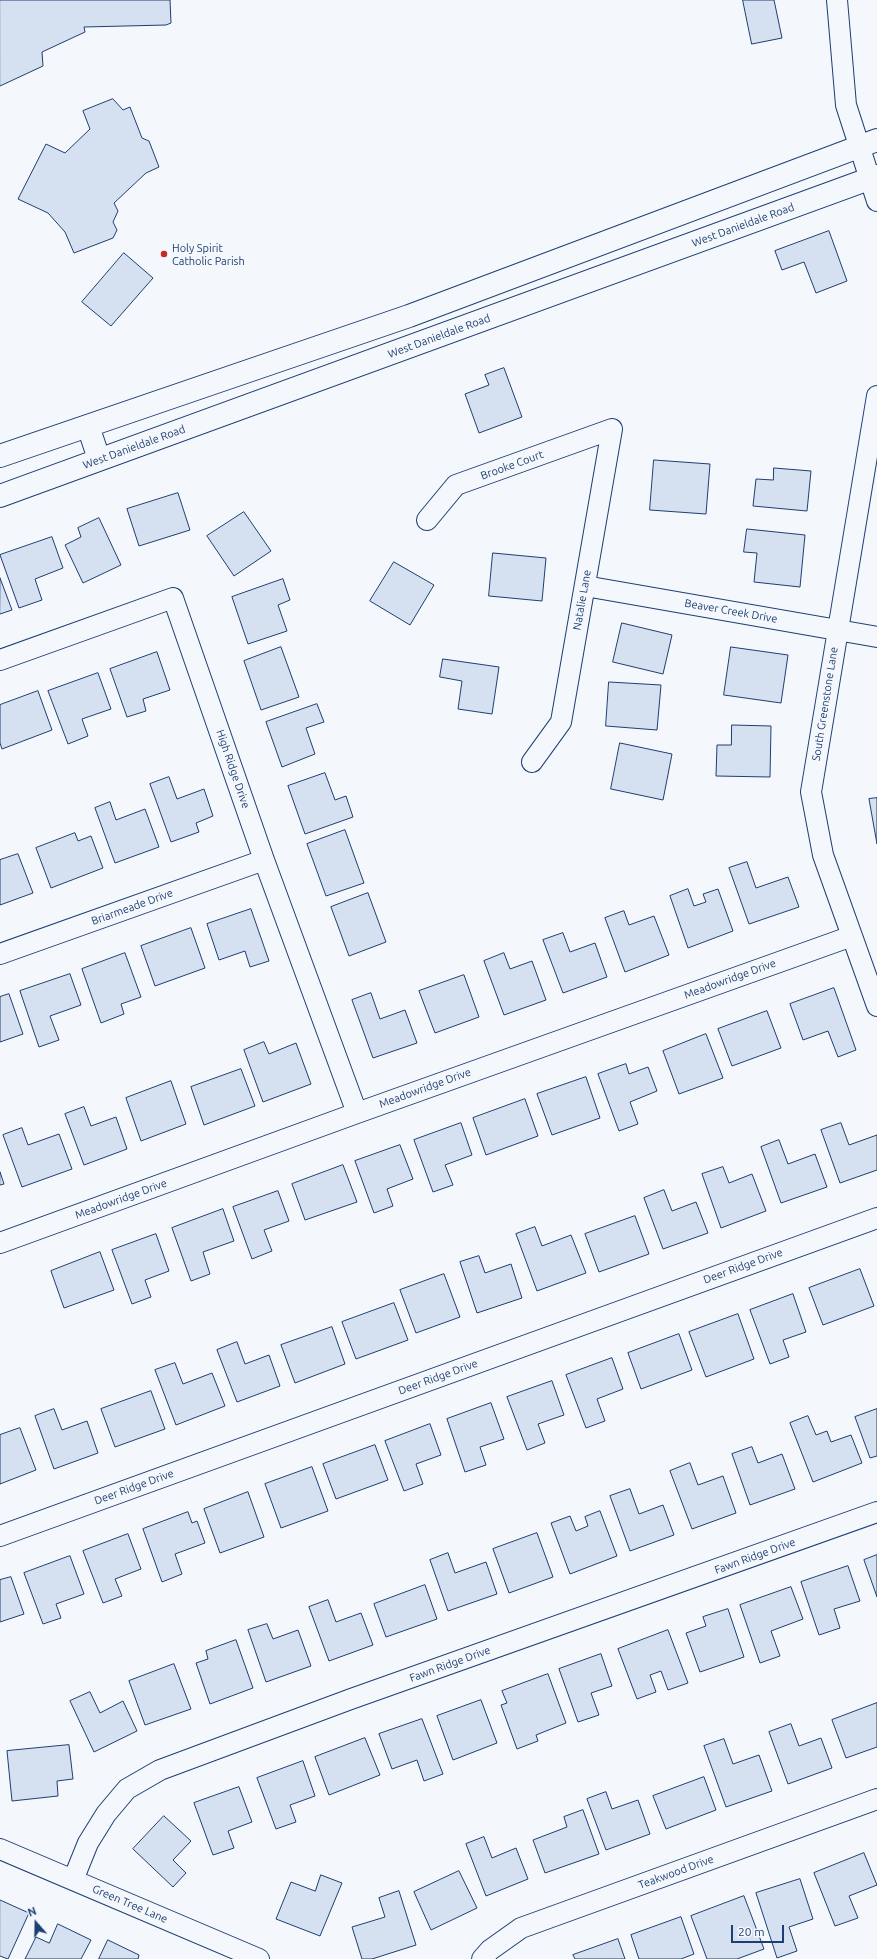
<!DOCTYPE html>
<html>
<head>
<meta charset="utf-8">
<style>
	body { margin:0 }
	#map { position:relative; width:877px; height:1959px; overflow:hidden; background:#f4f7fb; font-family:Ubuntu,sans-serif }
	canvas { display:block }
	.north { position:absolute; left:16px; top:1903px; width:40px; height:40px; -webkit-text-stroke:3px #f4f7fb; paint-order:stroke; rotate:340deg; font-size:11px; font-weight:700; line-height:16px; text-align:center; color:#1d3f73 }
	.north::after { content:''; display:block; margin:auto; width:14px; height:18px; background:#1d3f73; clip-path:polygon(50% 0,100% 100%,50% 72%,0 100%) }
	.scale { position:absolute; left:731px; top:1925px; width:53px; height:18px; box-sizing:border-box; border:2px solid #1d3f73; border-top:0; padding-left:5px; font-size:12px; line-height:14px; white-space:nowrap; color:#1d3f73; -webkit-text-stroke:3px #f4f7fb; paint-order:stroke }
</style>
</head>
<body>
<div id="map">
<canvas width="877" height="1959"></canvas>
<div class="north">N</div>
<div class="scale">20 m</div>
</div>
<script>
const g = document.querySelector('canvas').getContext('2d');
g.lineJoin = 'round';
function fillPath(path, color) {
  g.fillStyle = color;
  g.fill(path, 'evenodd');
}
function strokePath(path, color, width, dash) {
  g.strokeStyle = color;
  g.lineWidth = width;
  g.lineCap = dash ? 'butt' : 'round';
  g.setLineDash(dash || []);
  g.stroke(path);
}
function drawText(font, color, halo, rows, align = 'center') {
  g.font = font + ' Ubuntu,sans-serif';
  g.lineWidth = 3;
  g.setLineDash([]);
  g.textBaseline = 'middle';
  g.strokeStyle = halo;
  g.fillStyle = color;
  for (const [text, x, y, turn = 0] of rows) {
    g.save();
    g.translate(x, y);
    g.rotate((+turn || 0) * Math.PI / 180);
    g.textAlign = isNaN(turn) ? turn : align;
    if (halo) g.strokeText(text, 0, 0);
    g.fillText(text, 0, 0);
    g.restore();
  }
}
const building = new Path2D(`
	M 0,0 L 170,0 L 171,23 L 166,25 L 84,27 L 85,32 L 42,52 L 43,66 L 0,86 Z
	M 743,0 L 774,0 L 782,38 L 752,44 Z
	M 113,99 L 123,110 L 130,107 L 142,138 L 149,141 L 159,167 L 146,173 L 114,203 L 118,211 L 113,222 L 117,230 L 113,238 L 74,253 L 65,232 L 48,213 L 18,199 L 46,144 L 65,153 L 90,129 L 83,111 Z
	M 829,231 L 847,281 L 816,293 L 804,262 L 782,270 L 775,251 Z
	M 124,253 L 153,278 L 111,326 L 82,302 Z
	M 504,368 L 522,417 L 479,433 L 465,394 L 489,385 L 485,375 Z
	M 654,460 L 710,464 L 706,514 L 650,510 Z
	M 774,468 L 811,471 L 807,511 L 753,506 L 756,479 L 773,480 Z
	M 178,493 L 190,530 L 139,546 L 127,509 Z
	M 244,512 L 271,551 L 234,576 L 207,536 Z
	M 99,518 L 121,565 L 83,583 L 65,545 L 81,537 L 78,528 Z
	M 747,529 L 805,535 L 800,587 L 754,582 L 757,553 L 744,552 Z
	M 52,537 L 63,568 L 35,579 L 42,600 L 19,608 L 0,555 Z
	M 493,553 L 546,558 L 542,601 L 489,596 Z
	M 394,562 L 434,585 L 410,625 L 370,601 Z
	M 0,578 L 12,610 L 0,614 Z
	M 283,579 L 290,600 L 278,605 L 287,631 L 248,644 L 232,597 Z
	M 622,623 L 672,635 L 663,674 L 613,662 Z
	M 281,647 L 299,697 L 261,710 L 244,661 Z
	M 731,647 L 788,655 L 781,703 L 724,695 Z
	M 157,652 L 170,690 L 143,699 L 146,711 L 127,717 L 110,669 Z
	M 443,659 L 499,667 L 492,714 L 458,709 L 462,681 L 440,677 Z
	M 98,673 L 111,709 L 82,719 L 88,736 L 68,744 L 48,691 Z
	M 609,682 L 661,685 L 657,730 L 606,726 Z
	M 38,691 L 52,730 L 2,749 L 0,743 L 0,705 Z
	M 317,704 L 324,722 L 306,728 L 315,754 L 282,767 L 266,722 Z
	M 732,725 L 771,726 L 770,777 L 716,776 L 717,745 L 731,745 Z
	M 620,743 L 672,754 L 663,800 L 611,789 Z
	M 325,773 L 335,800 L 346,796 L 353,817 L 305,834 L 288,786 Z
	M 169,777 L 177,799 L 204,789 L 213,816 L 196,823 L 199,832 L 171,842 L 150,784 Z
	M 877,798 L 877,844 L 869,799 Z
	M 110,802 L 116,820 L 145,809 L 159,847 L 115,863 L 95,808 Z
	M 345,830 L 364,883 L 326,896 L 307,844 Z
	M 75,833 L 78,841 L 91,836 L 103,868 L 51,888 L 36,848 Z
	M 18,854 L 33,893 L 0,905 L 0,860 Z
	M 747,862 L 756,888 L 788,877 L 799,907 L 749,924 L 729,868 Z
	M 688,889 L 694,906 L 706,902 L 703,894 L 718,889 L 733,931 L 688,948 L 670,896 Z
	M 368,893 L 386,942 L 349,956 L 331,907 Z
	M 251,909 L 269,961 L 250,967 L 245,951 L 219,960 L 207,924 Z
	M 624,911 L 629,925 L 654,916 L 669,955 L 625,972 L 605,918 Z
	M 191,928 L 205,968 L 155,986 L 141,946 Z
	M 563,933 L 570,952 L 595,943 L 607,977 L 563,993 L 543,940 Z
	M 125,953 L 141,997 L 121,1004 L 124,1014 L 101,1023 L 82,969 Z
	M 504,953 L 510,969 L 532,961 L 546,1000 L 504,1015 L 484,961 Z
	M 70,974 L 81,1005 L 50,1016 L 59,1040 L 39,1047 L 20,991 Z
	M 464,975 L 479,1017 L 435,1033 L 419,991 Z
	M 834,988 L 856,1050 L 838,1057 L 828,1031 L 803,1040 L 790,1004 Z
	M 371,993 L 380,1019 L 405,1010 L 417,1043 L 373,1058 L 352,1000 Z
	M 9,994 L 23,1034 L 0,1042 L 0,997 Z
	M 767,1011 L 781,1048 L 732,1066 L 718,1029 Z
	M 706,1034 L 723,1078 L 679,1094 L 663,1051 Z
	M 264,1042 L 269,1054 L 296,1043 L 311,1084 L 263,1102 L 244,1050 Z
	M 626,1064 L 629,1074 L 648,1067 L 657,1091 L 630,1102 L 638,1124 L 619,1131 L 598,1074 Z
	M 241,1069 L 255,1106 L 204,1125 L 191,1087 Z
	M 586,1077 L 600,1118 L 552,1135 L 537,1094 Z
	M 171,1081 L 186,1124 L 141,1141 L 126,1098 Z
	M 525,1099 L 538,1136 L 486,1155 L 473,1118 Z
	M 84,1107 L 91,1126 L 116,1117 L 127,1149 L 84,1165 L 65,1114 Z
	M 461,1123 L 472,1155 L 445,1165 L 453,1185 L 433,1192 L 414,1140 Z
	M 841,1123 L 849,1145 L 877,1135 L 877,1170 L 840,1183 L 821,1130 Z
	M 22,1128 L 28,1145 L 59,1134 L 72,1169 L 22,1187 L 3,1135 Z
	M 779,1140 L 788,1164 L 815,1154 L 827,1187 L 781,1203 L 761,1147 Z
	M 400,1145 L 413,1179 L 387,1189 L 393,1206 L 374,1213 L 355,1161 Z
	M 343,1165 L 357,1202 L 305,1220 L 292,1184 Z
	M 723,1167 L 729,1183 L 752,1174 L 766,1211 L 721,1228 L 702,1174 Z
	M 0,1172 L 4,1184 L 0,1185 Z
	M 664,1190 L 672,1211 L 696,1202 L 708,1233 L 663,1249 L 644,1198 Z
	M 278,1191 L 289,1221 L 264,1230 L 272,1251 L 252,1259 L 233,1207 Z
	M 223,1209 L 234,1241 L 203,1252 L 210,1274 L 191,1281 L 172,1228 Z
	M 635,1216 L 649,1254 L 599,1272 L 585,1234 Z
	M 535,1227 L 542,1246 L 571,1235 L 586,1273 L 537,1291 L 516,1234 Z
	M 156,1234 L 169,1271 L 145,1280 L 151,1297 L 132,1304 L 112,1250 Z
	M 100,1252 L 114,1290 L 64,1308 L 51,1271 Z
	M 479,1256 L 485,1273 L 511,1264 L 522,1298 L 477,1313 L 460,1262 Z
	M 860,1269 L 874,1306 L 823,1325 L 809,1288 Z
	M 444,1274 L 460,1317 L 416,1333 L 400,1290 Z
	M 793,1294 L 806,1332 L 783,1340 L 789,1357 L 770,1364 L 750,1310 Z
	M 394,1303 L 408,1340 L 356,1359 L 342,1322 Z
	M 738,1314 L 754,1359 L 706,1377 L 689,1332 Z
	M 332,1327 L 345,1364 L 295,1383 L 281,1345 Z
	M 679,1334 L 692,1370 L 641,1389 L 628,1353 Z
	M 237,1342 L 245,1364 L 269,1355 L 280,1386 L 237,1402 L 217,1350 Z
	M 612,1358 L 623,1389 L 597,1399 L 605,1421 L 586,1428 L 566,1375 Z
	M 175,1363 L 183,1384 L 212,1373 L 225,1406 L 176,1425 L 155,1370 Z
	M 552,1381 L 564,1415 L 538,1424 L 545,1443 L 527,1450 L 507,1397 Z
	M 151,1391 L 165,1429 L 115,1447 L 101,1409 Z
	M 491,1403 L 504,1439 L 480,1447 L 486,1465 L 465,1472 L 447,1419 Z
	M 54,1409 L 62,1430 L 87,1421 L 98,1453 L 54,1469 L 35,1416 Z
	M 877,1409 L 877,1456 L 870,1458 L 855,1417 Z
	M 808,1416 L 816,1435 L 827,1431 L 831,1442 L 851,1435 L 862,1463 L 813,1482 L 790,1423 Z
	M 430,1424 L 441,1455 L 416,1464 L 423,1484 L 404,1491 L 385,1441 Z
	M 20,1428 L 36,1470 L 0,1484 L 0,1435 Z
	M 375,1445 L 388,1480 L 336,1499 L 323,1464 Z
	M 752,1447 L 758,1463 L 782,1454 L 795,1489 L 750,1505 L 732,1454 Z
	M 690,1463 L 698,1485 L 723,1476 L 736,1513 L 692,1529 L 670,1471 Z
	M 312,1467 L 328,1511 L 281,1528 L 265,1484 Z
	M 630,1489 L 639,1514 L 663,1505 L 674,1535 L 630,1551 L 610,1496 Z
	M 248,1492 L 264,1537 L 220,1553 L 204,1509 Z
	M 600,1511 L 617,1556 L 570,1574 L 551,1523 L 570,1516 L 576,1531 L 588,1526 L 585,1517 Z
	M 188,1512 L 192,1523 L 197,1521 L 205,1543 L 175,1554 L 182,1574 L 162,1582 L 143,1529 Z
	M 537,1533 L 553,1577 L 509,1593 L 493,1549 Z
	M 128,1534 L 141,1569 L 115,1579 L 122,1596 L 103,1603 L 83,1551 Z
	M 448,1553 L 455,1573 L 486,1562 L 497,1594 L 448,1611 L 430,1560 Z
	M 877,1555 L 877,1597 L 864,1560 Z
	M 70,1556 L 84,1594 L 56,1604 L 61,1618 L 43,1624 L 24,1573 Z
	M 848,1566 L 860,1601 L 834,1609 L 840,1628 L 819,1635 L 801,1582 Z
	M 11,1577 L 24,1614 L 0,1622 L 0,1580 Z
	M 425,1585 L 437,1619 L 386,1637 L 374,1604 Z
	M 791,1587 L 803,1619 L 771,1631 L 780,1656 L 760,1663 L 740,1605 Z
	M 328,1600 L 336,1622 L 361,1613 L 373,1645 L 329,1661 L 309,1607 Z
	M 728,1609 L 744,1657 L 700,1672 L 686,1633 L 706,1626 L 703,1617 Z
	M 267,1624 L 273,1639 L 298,1630 L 311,1666 L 266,1682 L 248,1630 Z
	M 668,1630 L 688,1683 L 668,1690 L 661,1671 L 650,1675 L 656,1692 L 637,1699 L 618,1649 Z
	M 236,1640 L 253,1688 L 210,1704 L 196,1663 L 208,1659 L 206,1651 Z
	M 601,1654 L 612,1686 L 591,1693 L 599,1715 L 578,1722 L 559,1669 Z
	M 174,1664 L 191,1709 L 145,1725 L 129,1681 Z
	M 548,1674 L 566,1723 L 536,1735 L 538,1741 L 517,1749 L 501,1705 L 507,1703 L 502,1691 Z
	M 90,1692 L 100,1713 L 123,1701 L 137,1731 L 94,1752 L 70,1701 Z
	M 481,1700 L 497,1743 L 453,1760 L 437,1716 Z
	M 877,1703 L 877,1747 L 846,1758 L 832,1720 Z
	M 422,1719 L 443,1774 L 424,1781 L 417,1760 L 392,1769 L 379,1734 Z
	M 791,1724 L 799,1746 L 821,1738 L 832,1768 L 788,1784 L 769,1732 Z
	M 365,1738 L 380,1775 L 329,1795 L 315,1757 Z
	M 724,1739 L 733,1764 L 759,1755 L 772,1791 L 726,1807 L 704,1746 Z
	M 69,1745 L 73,1779 L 57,1781 L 58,1796 L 12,1801 L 7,1751 Z
	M 303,1761 L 315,1796 L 290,1805 L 296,1822 L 276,1829 L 257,1778 Z
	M 704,1777 L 716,1810 L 666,1829 L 653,1796 Z
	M 239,1787 L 252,1822 L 228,1831 L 234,1848 L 213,1855 L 194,1803 Z
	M 606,1792 L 612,1809 L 638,1800 L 650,1834 L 606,1850 L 587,1799 Z
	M 583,1810 L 599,1854 L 545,1873 L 533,1840 L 567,1827 L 564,1817 Z
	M 164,1816 L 191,1841 L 173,1860 L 186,1873 L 173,1887 L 133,1849 Z
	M 484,1837 L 492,1858 L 516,1848 L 528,1879 L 486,1896 L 466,1844 Z
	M 864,1853 L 877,1885 L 849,1896 L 858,1918 L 835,1926 L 814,1873 Z
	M 459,1871 L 477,1908 L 431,1930 L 414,1892 Z
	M 321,1875 L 342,1883 L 320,1936 L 276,1919 L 291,1882 L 315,1891 Z
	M 800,1879 L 813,1919 L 789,1927 L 797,1951 L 777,1958 L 756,1893 Z
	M 399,1891 L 416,1945 L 372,1959 L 362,1959 L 352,1927 L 385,1917 L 379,1898 Z
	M 744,1896 L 764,1949 L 737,1959 L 707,1959 L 691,1916 Z
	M 0,1900 L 29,1913 L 8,1959 L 0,1956 Z
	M 681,1917 L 694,1954 L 681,1959 L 639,1959 L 631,1935 Z
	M 58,1924 L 91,1940 L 81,1959 L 25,1959 L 36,1937 L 49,1943 Z
	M 618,1939 L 625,1959 L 575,1959 L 573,1955 Z
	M 108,1940 L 139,1955 L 138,1959 L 99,1959 Z`);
const minor = new Path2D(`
	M 837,0 L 846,105 L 877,201
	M 877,396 L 811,792 L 823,855 L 877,1006
	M 427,520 L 456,485 L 612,429 L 561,722 L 532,762
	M 585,586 L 877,637
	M 0,660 L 173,598 L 264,860 L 357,1113
	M 0,954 L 264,860
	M 0,1243 L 357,1113 L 852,936
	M 0,1536 L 877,1218
	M 0,1849 L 259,1959
	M 73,1880 L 88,1843 L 106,1814 L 127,1789 L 160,1770 L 351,1699 L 877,1512
	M 482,1959 L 490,1950 L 521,1928 L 877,1799`);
const major = new Path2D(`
	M 88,426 L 99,459
	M 0,456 L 409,316 L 877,140
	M 0,496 L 877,176`);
const markers = [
	[164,254,4,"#c62828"]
];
const streetNames = [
	["West Danieldale Road",743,225,-20],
	["West Danieldale Road",439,336,-20],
	["West Danieldale Road",134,447,-20],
	["Brooke Court",512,465,-20],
	["Natalie Lane",582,600,-80],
	["Beaver Creek Drive",731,611,10],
	["South Greenstone Lane",825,704,-81],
	["High Ridge Drive",233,769,71],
	["Briarmeade Drive",132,907,-20],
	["Meadowridge Drive",730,979,-20],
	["Meadowridge Drive",425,1088,-20],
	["Meadowridge Drive",121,1199,-20],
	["Deer Ridge Drive",743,1266,-20],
	["Deer Ridge Drive",438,1377,-20],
	["Deer Ridge Drive",134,1487,-20],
	["Fawn Ridge Drive",755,1556,-20],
	["Fawn Ridge Drive",450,1664,-20],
	["Teakwood Drive",676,1872,-20],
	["Green Tree Lane",130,1904,23]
];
const poiNames = [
	["Holy Spirit",172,248],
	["Catholic Parish",172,261]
];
fillPath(building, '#d5e0f0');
strokePath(building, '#1d3f73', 1);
strokePath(minor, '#1d3f73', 22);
strokePath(major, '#1d3f73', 24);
strokePath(minor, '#f4f7fb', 20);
strokePath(major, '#f4f7fb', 22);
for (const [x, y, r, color] of markers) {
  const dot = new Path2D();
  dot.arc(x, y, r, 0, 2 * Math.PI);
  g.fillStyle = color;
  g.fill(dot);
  strokePath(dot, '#f4f7fb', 1.5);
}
drawText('11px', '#1d3f73', '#f4f7fb', streetNames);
drawText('11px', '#1d3f73', '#f4f7fb', poiNames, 'left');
</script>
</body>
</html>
